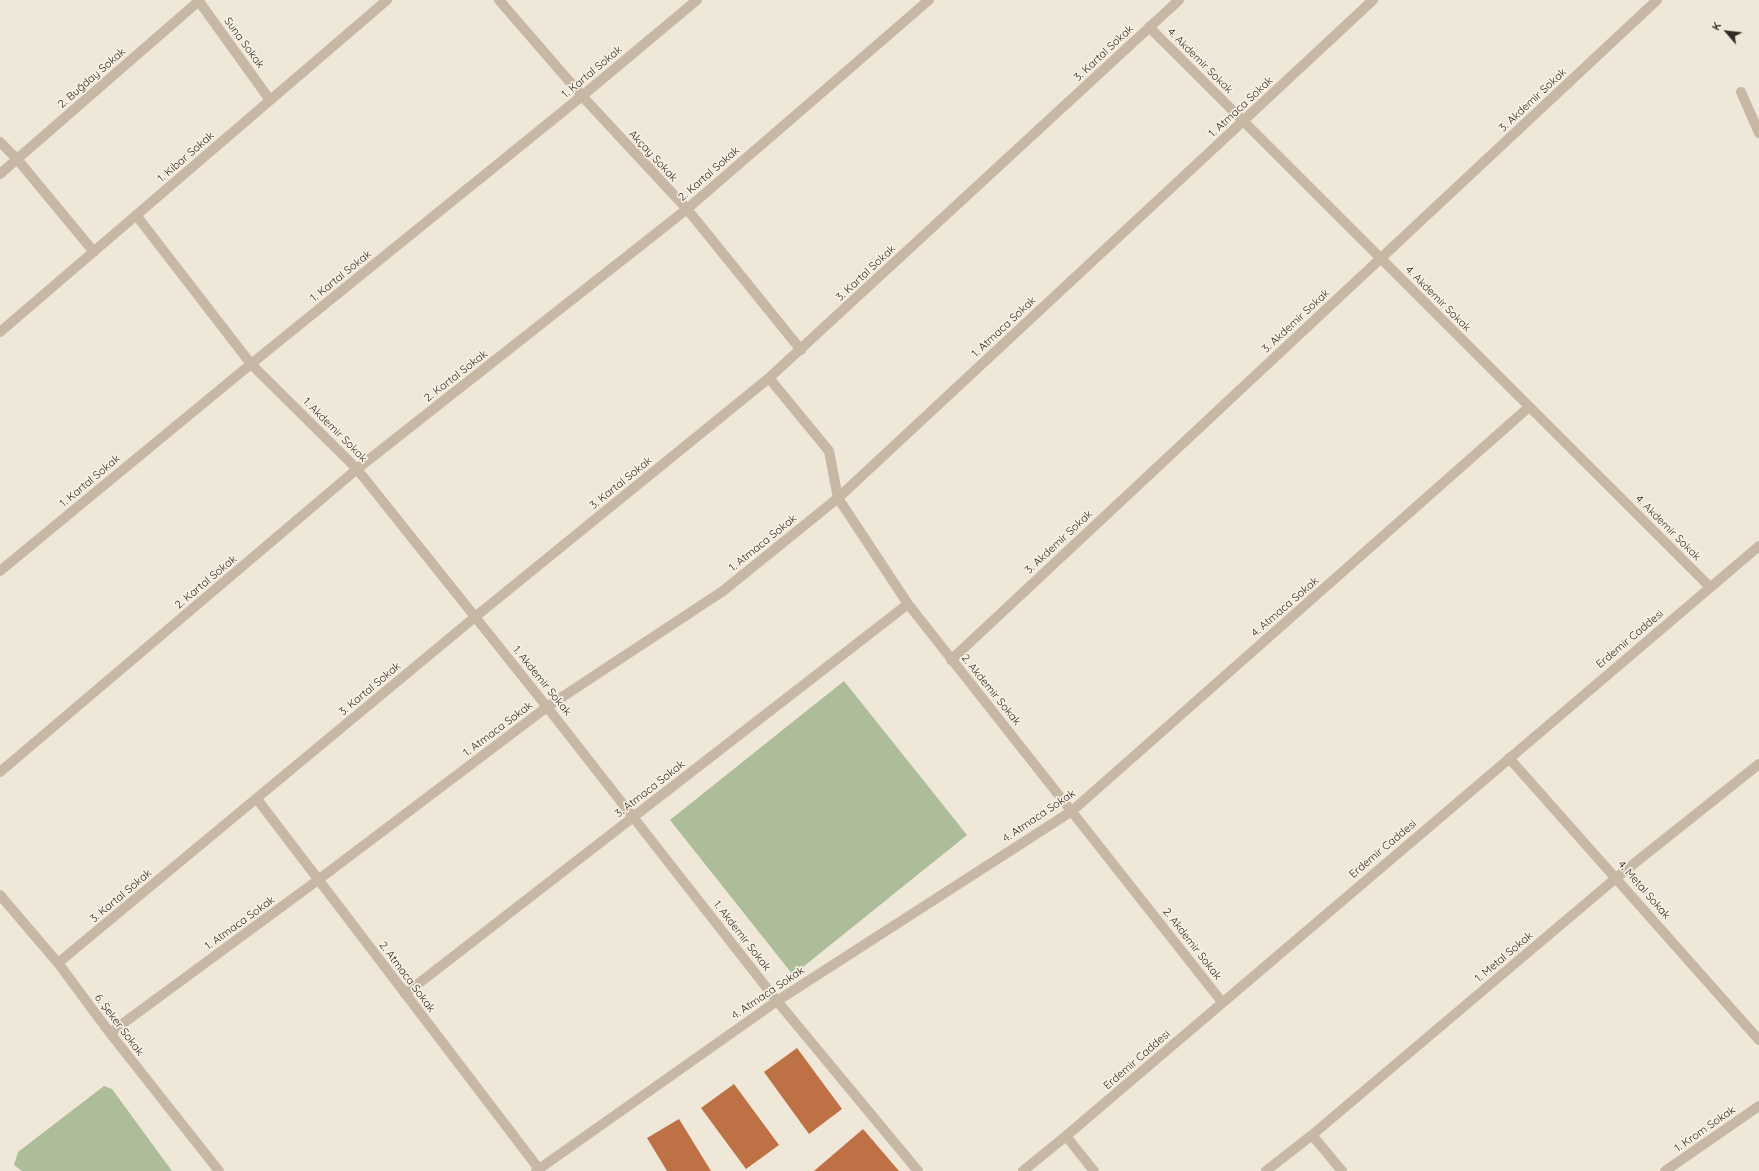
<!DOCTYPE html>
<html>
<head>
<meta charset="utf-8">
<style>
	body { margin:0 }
	#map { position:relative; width:1759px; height:1171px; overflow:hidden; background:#efe7d8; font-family:Quicksand,sans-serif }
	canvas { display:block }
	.north { position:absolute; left:1707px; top:12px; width:40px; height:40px; -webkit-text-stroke:3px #f7f0e3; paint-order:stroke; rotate:298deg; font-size:11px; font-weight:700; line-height:16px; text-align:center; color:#322b26 }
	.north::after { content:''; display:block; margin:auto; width:14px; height:18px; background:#322b26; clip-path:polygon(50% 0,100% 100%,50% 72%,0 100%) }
</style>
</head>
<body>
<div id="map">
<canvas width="1759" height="1171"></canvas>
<div class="north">K</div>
</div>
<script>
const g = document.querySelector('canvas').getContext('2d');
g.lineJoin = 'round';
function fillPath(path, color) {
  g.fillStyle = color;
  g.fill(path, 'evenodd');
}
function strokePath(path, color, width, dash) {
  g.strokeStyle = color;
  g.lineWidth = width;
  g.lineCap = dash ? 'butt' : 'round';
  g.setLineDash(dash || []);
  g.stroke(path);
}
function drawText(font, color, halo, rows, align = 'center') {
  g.font = font + ' Quicksand,sans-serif';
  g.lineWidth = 3.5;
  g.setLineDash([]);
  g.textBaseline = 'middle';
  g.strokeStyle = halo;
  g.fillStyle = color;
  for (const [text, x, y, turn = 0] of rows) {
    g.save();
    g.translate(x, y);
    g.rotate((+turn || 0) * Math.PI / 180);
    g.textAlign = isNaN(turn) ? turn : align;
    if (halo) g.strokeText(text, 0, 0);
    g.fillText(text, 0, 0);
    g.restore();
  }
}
const green = new Path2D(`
	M 844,681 L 967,835 L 793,975 L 670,820 Z
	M 104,1086 L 112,1089 L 172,1171 L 22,1171 L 14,1165 L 18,1152 Z`);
const building = new Path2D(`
	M 797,1048 L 842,1109 L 809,1134 L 764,1072 Z
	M 734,1084 L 779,1145 L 746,1169 L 701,1108 Z
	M 679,1119 L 711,1171 L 667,1171 L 647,1138 Z
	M 863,1129 L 899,1171 L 814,1171 Z`);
const street = new Path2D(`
	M 198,0 L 270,100
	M 499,0 L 582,96 L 687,209 L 801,350
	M 1149,27 L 1710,587
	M 1741,92 L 1759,133
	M 0,142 L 17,159 L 94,252
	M 0,174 L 200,0
	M 136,215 L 251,364 L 357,469 L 547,707 L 777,1001 L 918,1171
	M 0,332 L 387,0
	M 769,378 L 829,451 L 838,498 L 908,604 L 1222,1002
	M 0,571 L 251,364 L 582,96 L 697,0
	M 951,660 L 1657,0
	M 1509,758 L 1759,1040
	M 0,772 L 357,469 L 687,209 L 929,0
	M 257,799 L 539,1169
	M 0,895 L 58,963 L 110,1033 L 219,1171
	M 58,963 L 475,617 L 769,378 L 1179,0
	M 405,994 L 908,604
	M 110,1033 L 318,880 L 547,707 L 723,591 L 838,498 L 1373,0
	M 1312,1135 L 1342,1171
	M 1066,1136 L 1094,1171
	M 536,1171 L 777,1001 L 1072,811 L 1529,407
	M 1023,1171 L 1066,1136 L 1759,546
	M 1266,1171 L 1312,1135 L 1616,878 L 1759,764
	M 1665,1171 L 1759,1106`);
const streetNames = [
	["Suna Sokak",244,43,54],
	["3. Kartal Sokak",1104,53,-43],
	["4. Akdemir Sokak",1200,61,45],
	["1. Kartal Sokak",592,72,-40],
	["2. Buğday Sokak",92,78,-41],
	["3. Akdemir Sokak",1533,100,-43],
	["1. Atmaca Sokak",1241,107,-43],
	["Akçay Sokak",653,156,47],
	["1. Kibar Sokak",186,157,-41],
	["2. Kartal Sokak",709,174,-41],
	["3. Kartal Sokak",866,273,-43],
	["1. Kartal Sokak",341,276,-39],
	["4. Akdemir Sokak",1438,299,45],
	["3. Akdemir Sokak",1296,321,-43],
	["1. Atmaca Sokak",1004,327,-43],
	["2. Kartal Sokak",456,376,-38],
	["1. Akdemir Sokak",335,430,45],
	["1. Kartal Sokak",90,481,-40],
	["3. Kartal Sokak",621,483,-39],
	["4. Akdemir Sokak",1668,528,45],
	["3. Akdemir Sokak",1059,542,-43],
	["1. Atmaca Sokak",763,543,-39],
	["2. Kartal Sokak",206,582,-40],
	["4. Atmaca Sokak",1285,607,-41],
	["Erdemir Caddesi",1630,639,-40],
	["1. Akdemir Sokak",542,681,51],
	["3. Kartal Sokak",370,689,-40],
	["2. Akdemir Sokak",991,690,51],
	["1. Atmaca Sokak",498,729,-37],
	["3. Atmaca Sokak",650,789,-38],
	["4. Atmaca Sokak",1039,816,-34],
	["Erdemir Caddesi",1383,849,-40],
	["4. Metal Sokak",1644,890,49],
	["3. Kartal Sokak",121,896,-40],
	["1. Atmaca Sokak",240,923,-36],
	["1. Akdemir Sokak",742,936,52],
	["2. Akdemir Sokak",1192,944,52],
	["1. Metal Sokak",1504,957,-40],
	["2. Atmaca Sokak",407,977,53],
	["4. Atmaca Sokak",768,993,-34],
	["6. Şeker Sokak",119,1025,53],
	["Erdemir Caddesi",1137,1060,-41],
	["1. Krom Sokak",1705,1129,-35]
];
fillPath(green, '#adbd99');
fillPath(building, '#bf7146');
strokePath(street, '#c6b8a5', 10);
drawText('11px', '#322b26', '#f7f0e3', streetNames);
</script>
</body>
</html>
